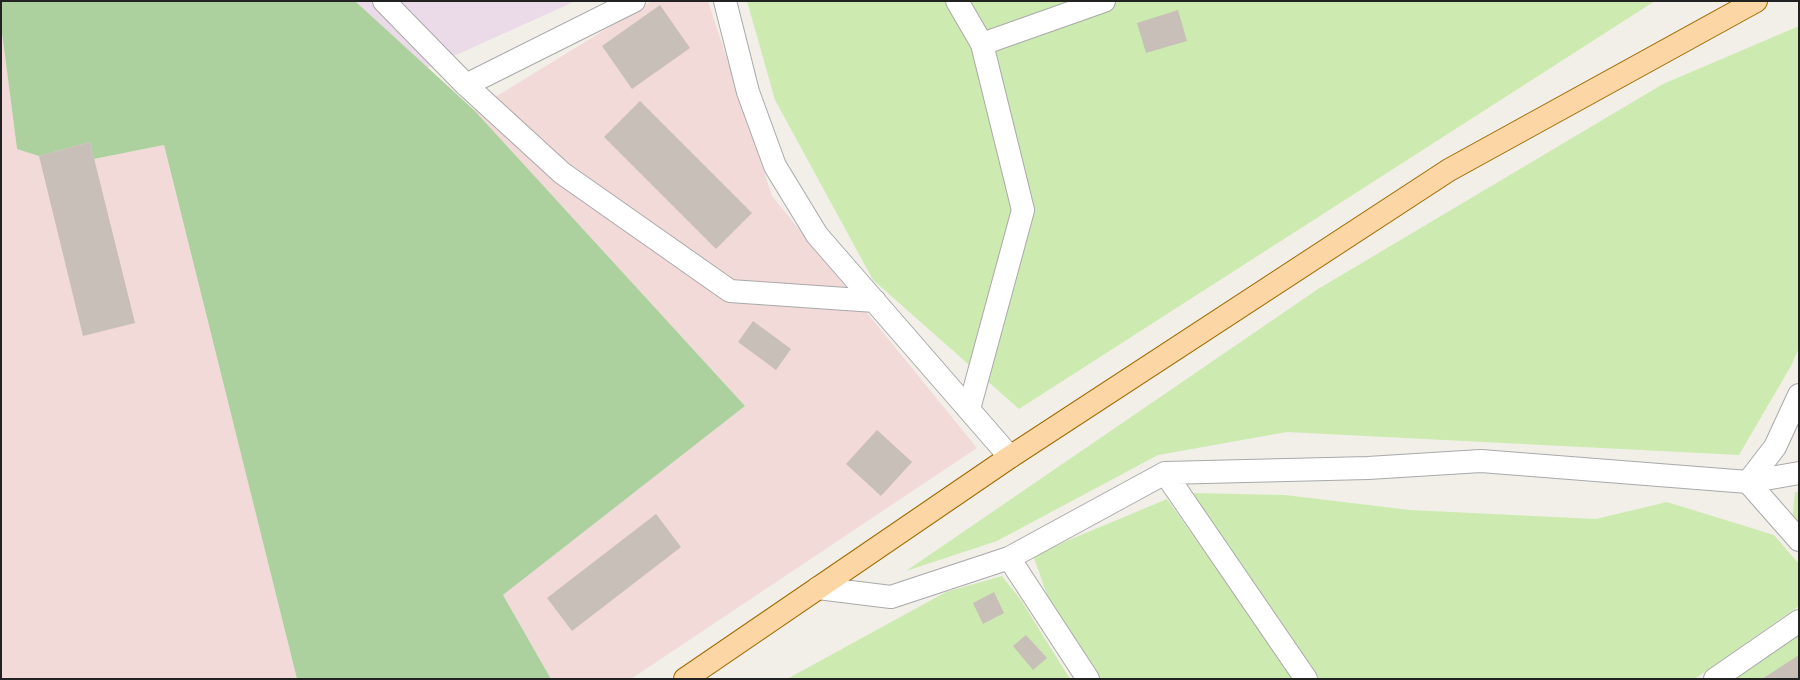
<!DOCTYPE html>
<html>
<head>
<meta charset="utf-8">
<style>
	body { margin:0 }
	#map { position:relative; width:1800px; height:680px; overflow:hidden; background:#f2efe9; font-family:"Work Sans",sans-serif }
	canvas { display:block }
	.frame { position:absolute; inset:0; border:2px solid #222; pointer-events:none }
</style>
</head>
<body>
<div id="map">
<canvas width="1800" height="680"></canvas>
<div class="frame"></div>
</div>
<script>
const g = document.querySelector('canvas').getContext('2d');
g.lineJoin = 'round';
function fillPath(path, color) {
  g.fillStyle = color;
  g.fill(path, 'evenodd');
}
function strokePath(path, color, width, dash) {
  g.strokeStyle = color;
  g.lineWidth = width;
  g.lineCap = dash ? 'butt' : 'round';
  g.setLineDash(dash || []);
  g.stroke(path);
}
const commercial = new Path2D(`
	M 652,1 L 708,1 L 772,196 L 977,448 L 631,679 L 551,679 L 503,595 L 745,406 L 474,110 Z
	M 1,25 L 17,149 L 90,142 L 95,159 L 164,145 L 297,679 L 1,679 Z`);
const industrial = new Path2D(`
	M 355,1 L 576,1 L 427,68 Z`);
const grass = new Path2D(`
	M 747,1 L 1655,1 L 1019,409 L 873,280 L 775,100 Z
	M 1799,26 L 1799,348 L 1791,366 L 1739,455 L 1287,432 L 1158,455 L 997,541 L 906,571 L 1318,289 L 1663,84 Z
	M 1795,492 L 1799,492 L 1799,529 L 1792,523 Z
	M 1192,493 L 1285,495 L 1410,510 L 1596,519 L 1667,502 L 1774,535 L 1799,564 L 1799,606 L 1696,678 L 1691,679 L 1319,679 Z
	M 1167,499 L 1295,679 L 1099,679 L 1053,612 L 1033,555 Z
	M 1002,576 L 1021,600 L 1070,679 L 787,679 L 946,592 Z
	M 1799,633 L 1799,679 L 1733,679 Z`);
const forest = new Path2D(`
	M 1,1 L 355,1 L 474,110 L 745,406 L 503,595 L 551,679 L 297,679 L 164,145 L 94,159 L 90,142 L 39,156 L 17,149 L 1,25 Z`);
const building = new Path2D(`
	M 660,5 L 690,48 L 632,89 L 602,46 Z
	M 1178,10 L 1187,41 L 1146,53 L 1137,23 Z
	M 640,101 L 752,213 L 716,249 L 604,137 Z
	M 90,142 L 135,323 L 83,336 L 39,156 Z
	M 753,321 L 791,349 L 776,370 L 738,342 Z
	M 877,430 L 912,462 L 881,496 L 846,464 Z
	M 656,514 L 681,547 L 572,631 L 547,598 Z
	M 994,592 L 1004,613 L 983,624 L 973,603 Z
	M 1026,635 L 1047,658 L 1033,670 L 1013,646 Z
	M 1799,655 L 1799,679 L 1762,679 Z`);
const minor = new Path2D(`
	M 384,1 L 466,85 L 562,173 L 730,291 L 875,301
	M 725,1 L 748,92 L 775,166 L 817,235 L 1010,457
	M 957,1 L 982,44
	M 466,85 L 634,1
	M 1799,395 L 1775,447 L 1748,482 L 1799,540
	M 969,409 L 1023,210 L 982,44 L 1104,1
	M 1165,473 L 1306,679
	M 1009,558 L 1088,679
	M 818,588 L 891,597 L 1009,558 L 1165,473 L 1368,468 L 1481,461 L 1748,482 L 1799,473
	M 1715,679 L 1799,621`);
const major = new Path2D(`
	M 685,679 L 1010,457 L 1449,170 L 1756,1`);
fillPath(commercial, '#f2dad9');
fillPath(industrial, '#ebdbe8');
fillPath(grass, '#cdebb0');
fillPath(forest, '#add19e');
fillPath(building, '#c7bfb8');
strokePath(minor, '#a9a9a9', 24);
strokePath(major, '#a06b00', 24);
strokePath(minor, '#fff', 22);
strokePath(major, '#fcd6a4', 22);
</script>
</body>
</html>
